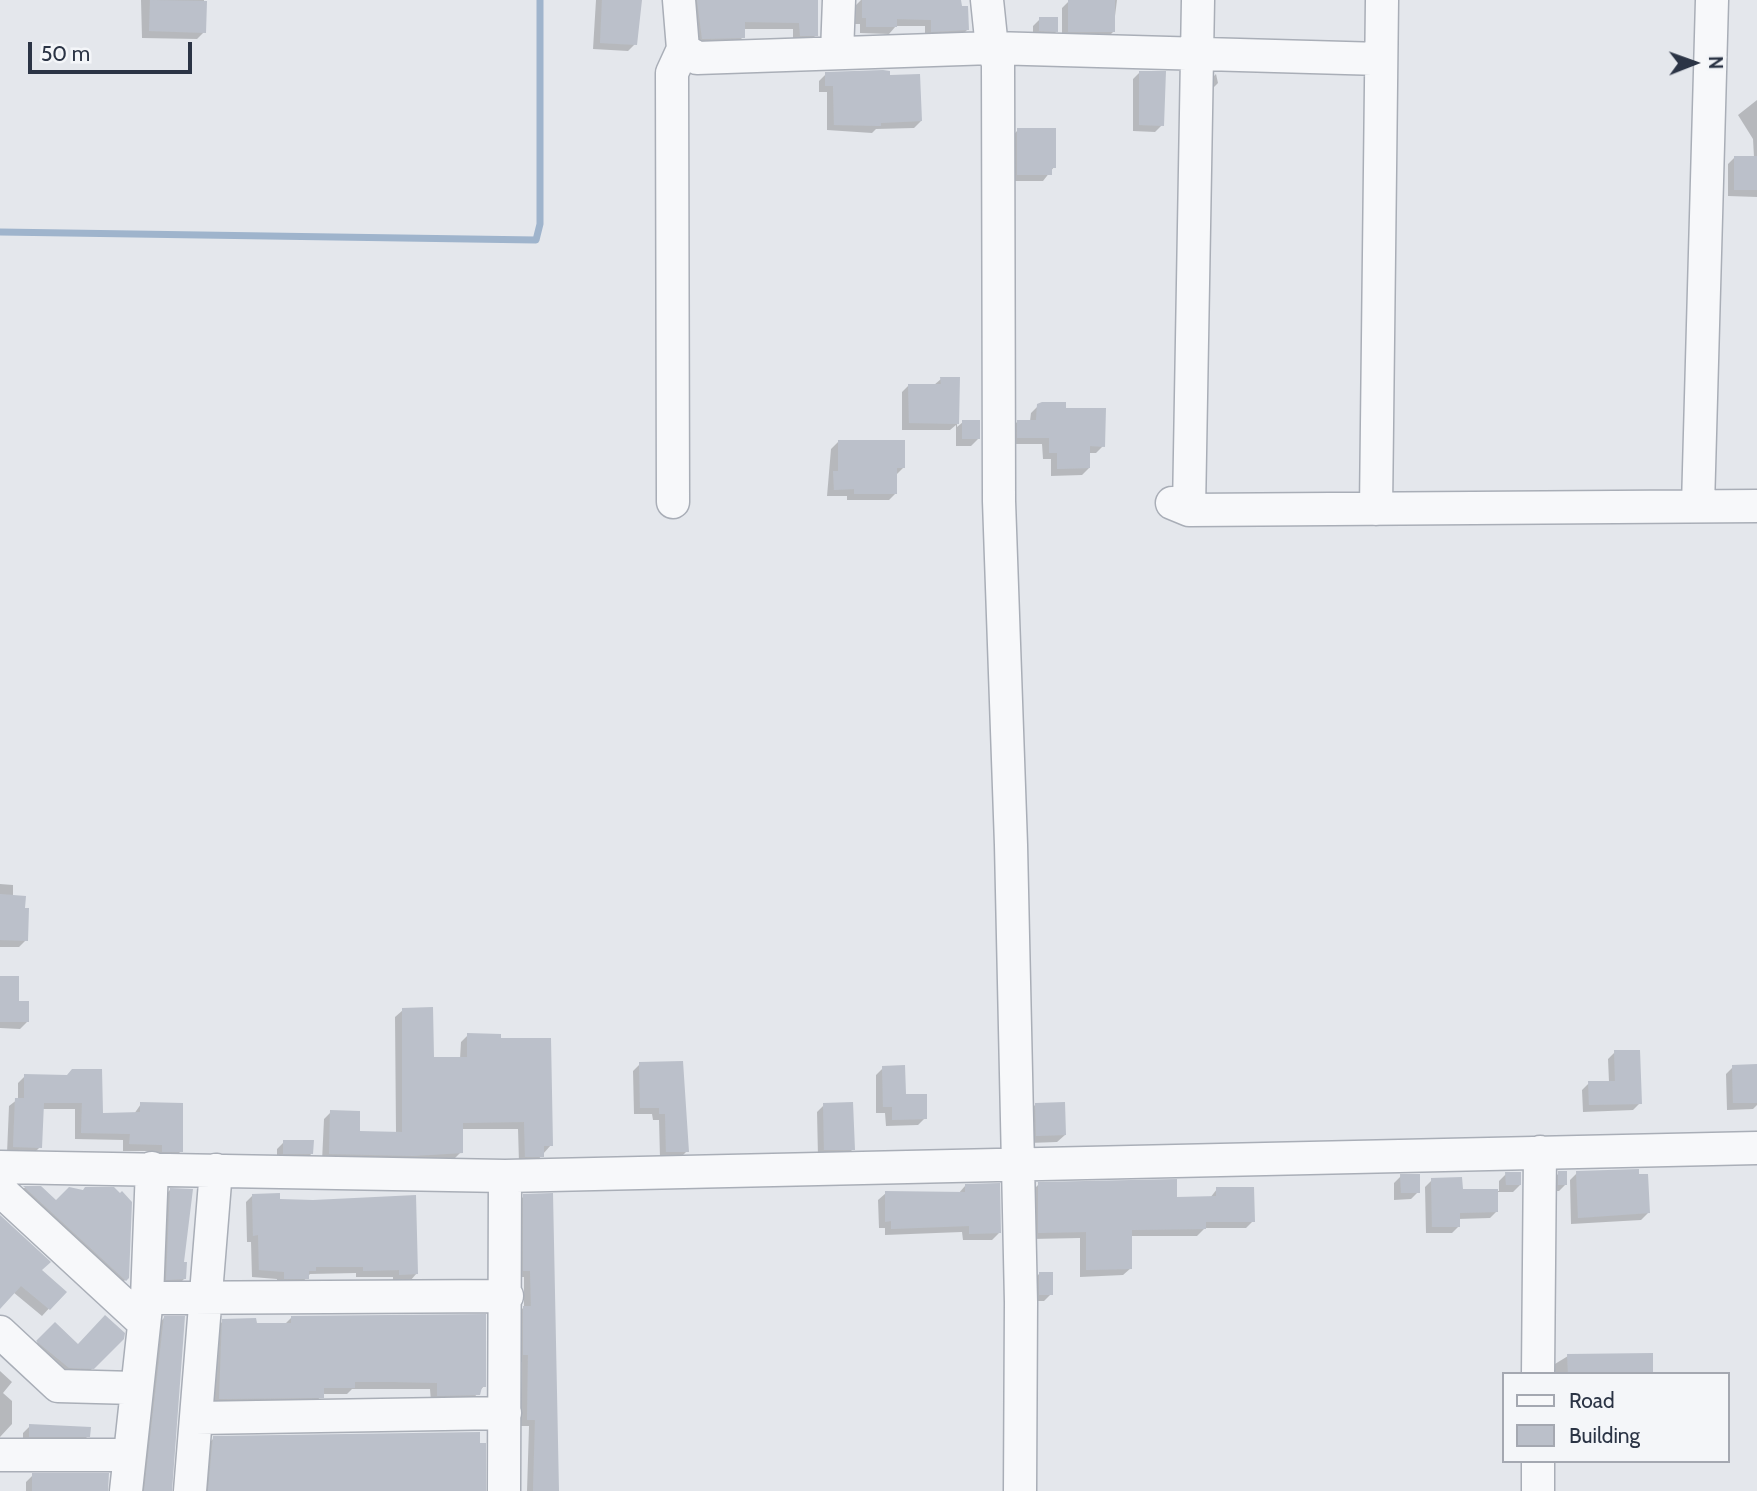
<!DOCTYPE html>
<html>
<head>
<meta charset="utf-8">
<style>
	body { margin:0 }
	#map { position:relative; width:1757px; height:1491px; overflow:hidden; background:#e4e7ec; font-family:Cabin,sans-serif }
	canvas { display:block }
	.legend { position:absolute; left:1502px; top:1372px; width:228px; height:91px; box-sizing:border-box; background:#f4f6f9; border:2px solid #a4a8b1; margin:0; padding:9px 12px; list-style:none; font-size:21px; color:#2b3445 }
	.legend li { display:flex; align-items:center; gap:14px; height:35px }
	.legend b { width:35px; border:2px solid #a4a8b1 }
	.north { position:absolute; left:1659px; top:28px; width:70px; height:70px; -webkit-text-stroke:5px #f4f6f9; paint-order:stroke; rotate:89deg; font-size:19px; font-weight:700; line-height:28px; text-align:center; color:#2b3445 }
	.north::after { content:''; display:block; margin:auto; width:24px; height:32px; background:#2b3445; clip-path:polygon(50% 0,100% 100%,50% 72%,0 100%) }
	.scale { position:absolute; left:28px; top:42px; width:164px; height:32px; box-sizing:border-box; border:4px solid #2b3445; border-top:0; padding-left:9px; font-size:21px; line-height:24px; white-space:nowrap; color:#2b3445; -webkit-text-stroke:5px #f4f6f9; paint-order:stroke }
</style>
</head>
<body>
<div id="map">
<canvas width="1757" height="1491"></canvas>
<ul class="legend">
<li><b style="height:9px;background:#f7f8fa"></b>Road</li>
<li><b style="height:19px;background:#bbc0ca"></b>Building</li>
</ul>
<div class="north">N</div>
<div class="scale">50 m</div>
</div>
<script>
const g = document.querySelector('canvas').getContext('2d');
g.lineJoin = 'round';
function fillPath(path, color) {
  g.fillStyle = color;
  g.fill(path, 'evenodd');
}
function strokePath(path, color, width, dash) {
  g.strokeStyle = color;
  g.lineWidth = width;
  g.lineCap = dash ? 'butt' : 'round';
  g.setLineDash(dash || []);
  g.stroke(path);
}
const shadow = new Path2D(`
	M 141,0 L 204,0 L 204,32 L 197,39 L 142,38 Z
	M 596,0 L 640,0 L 635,44 L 628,51 L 593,49 Z
	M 688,0 L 817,0 L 816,35 L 809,42 L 793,42 L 793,29 L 743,29 L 743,37 L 736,44 L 696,46 Z
	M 861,0 L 959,0 L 967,30 L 960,37 L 925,38 L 925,26 L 896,26 L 889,34 L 860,33 L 860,24 L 855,24 L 856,5 Z
	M 1117,0 L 1113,32 L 1106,39 L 1062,38 L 1062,8 L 1069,1 Z
	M 1040,19 L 1057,31 L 1050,38 L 1033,37 L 1033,26 Z
	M 1140,72 L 1162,125 L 1155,132 L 1133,131 L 1133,79 Z
	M 826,74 L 921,121 L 914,128 L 876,129 L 872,133 L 827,130 L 827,92 L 819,92 L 819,81 Z
	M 1216,74 L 1218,83 L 1211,90 L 1209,81 Z
	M 1757,100 L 1757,197 L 1728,196 L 1728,164 L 1735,157 L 1754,157 L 1753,139 L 1738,115 Z
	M 1018,130 L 1054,167 L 1043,181 L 1011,181 L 1011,137 Z
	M 941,379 L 958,379 L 957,427 L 963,422 L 978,439 L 971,446 L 956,446 L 956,425 L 950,430 L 902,430 L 902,392 L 909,385 L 934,385 Z
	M 1038,406 L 1065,410 L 1103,446 L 1096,453 L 1088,453 L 1089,468 L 1082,475 L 1051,476 L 1051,459 L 1043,459 L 1042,444 L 1011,444 L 1011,428 L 1018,421 L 1030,421 L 1031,413 Z
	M 838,442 L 903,468 L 895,476 L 896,493 L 889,500 L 847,500 L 847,496 L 827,496 L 831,449 Z
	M 0,884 L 13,885 L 13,897 L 26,940 L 19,947 L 0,947 Z
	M 0,978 L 27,1022 L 20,1029 L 0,1028 Z
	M 403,1010 L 432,1059 L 460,1059 L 461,1042 L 468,1035 L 499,1040 L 551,1145 L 535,1163 L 519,1163 L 518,1129 L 461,1129 L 461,1152 L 454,1159 L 405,1162 L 322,1161 L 324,1119 L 331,1112 L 358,1132 L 396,1133 L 395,1017 Z
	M 1615,1052 L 1640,1103 L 1633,1110 L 1583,1112 L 1582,1090 L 1589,1083 L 1609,1082 L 1608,1059 Z
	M 640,1064 L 687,1151 L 680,1158 L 660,1158 L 659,1120 L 653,1120 L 652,1114 L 634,1114 L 633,1071 Z
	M 1757,1066 L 1757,1105 L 1753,1109 L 1727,1110 L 1726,1074 L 1733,1067 Z
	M 883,1068 L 925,1118 L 918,1125 L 886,1126 L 885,1113 L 876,1113 L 876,1075 Z
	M 25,1076 L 66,1077 L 101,1115 L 134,1114 L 141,1104 L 181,1151 L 174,1158 L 156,1158 L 156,1151 L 123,1151 L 123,1140 L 75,1139 L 75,1109 L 42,1109 L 40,1147 L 33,1154 L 7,1153 L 9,1106 L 18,1099 L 18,1083 Z
	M 1036,1104 L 1065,1135 L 1057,1142 L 1029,1143 L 1029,1111 Z
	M 824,1105 L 853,1149 L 846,1156 L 818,1157 L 817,1112 Z
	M 284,1142 L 312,1153 L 305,1161 L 277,1160 L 277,1149 Z
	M 1559,1173 L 1566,1184 L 1559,1191 L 1552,1191 L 1552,1180 Z
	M 1577,1173 L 1648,1213 L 1641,1220 L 1571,1224 L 1570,1180 Z
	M 1506,1174 L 1520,1185 L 1513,1192 L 1496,1192 L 1497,1211 L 1490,1218 L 1458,1219 L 1459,1226 L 1452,1233 L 1426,1233 L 1425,1187 L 1432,1180 L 1461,1191 L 1499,1191 L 1499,1181 Z
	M 1401,1176 L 1418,1192 L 1411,1199 L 1394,1200 L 1394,1183 Z
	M 1039,1184 L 1175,1198 L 1210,1198 L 1217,1189 L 1253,1221 L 1246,1228 L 1205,1228 L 1197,1236 L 1131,1236 L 1131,1268 L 1123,1275 L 1080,1277 L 1080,1238 L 1032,1239 L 1032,1191 Z
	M 965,1186 L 999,1233 L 992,1240 L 963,1240 L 962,1232 L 885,1235 L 885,1228 L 879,1228 L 878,1200 L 886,1193 L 958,1194 Z
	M 23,1188 L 40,1188 L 128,1277 L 118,1287 L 17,1194 Z
	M 170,1190 L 184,1279 L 177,1286 L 160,1286 L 163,1197 Z
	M 253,1195 L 279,1200 L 417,1273 L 410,1281 L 393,1281 L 393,1277 L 356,1277 L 356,1273 L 310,1274 L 300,1285 L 277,1285 L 277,1279 L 252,1277 L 251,1242 L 247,1242 L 246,1202 Z
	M 524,1196 L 557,1491 L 527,1491 L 529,1426 L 520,1426 L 522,1362 L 516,1362 L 517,1314 L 524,1307 L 524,1277 L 517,1277 L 517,1203 Z
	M 0,1217 L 40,1271 L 64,1292 L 42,1316 L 13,1292 L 0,1306 Z
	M 1039,1274 L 1051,1294 L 1044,1301 L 1033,1301 L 1032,1281 Z
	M 292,1317 L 484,1386 L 471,1401 L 431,1402 L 430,1389 L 352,1389 L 347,1394 L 322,1394 L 315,1404 L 213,1406 L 216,1328 L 223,1321 L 284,1325 Z
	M 164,1318 L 170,1491 L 139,1491 L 157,1325 Z
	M 55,1324 L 78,1346 L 122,1338 L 86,1375 L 61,1374 L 31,1349 Z
	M 1568,1356 L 1651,1374 L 1550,1374 L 1550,1367 Z
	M 0,1371 L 12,1382 L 3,1393 L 12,1401 L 12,1424 L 0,1437 Z
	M 30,1426 L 88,1436 L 81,1443 L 23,1443 L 23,1433 Z
	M 214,1438 L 486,1491 L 203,1491 L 207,1445 Z
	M 33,1475 L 108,1491 L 26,1491 L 26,1482 Z`);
const stream = new Path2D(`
	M 0,232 L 536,240 L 540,224 L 540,0`);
const building = new Path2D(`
	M 150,0 L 207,1 L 206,33 L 149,31 Z
	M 602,0 L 642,0 L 637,45 L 600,43 Z
	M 697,0 L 818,0 L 818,36 L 800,36 L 799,23 L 745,22 L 745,38 L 702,39 Z
	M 862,0 L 961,0 L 962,6 L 968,6 L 969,30 L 931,32 L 931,20 L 897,19 L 897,27 L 866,27 L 866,18 L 862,18 Z
	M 1068,0 L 1115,0 L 1115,32 L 1068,32 Z
	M 1039,17 L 1058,17 L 1058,32 L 1039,31 Z
	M 883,70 L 890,71 L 890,75 L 920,74 L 922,121 L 881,123 L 881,126 L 834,125 L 833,86 L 825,86 L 825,72 Z
	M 1139,71 L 1166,71 L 1164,126 L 1139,125 Z
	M 1017,128 L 1056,128 L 1056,168 L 1052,168 L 1052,175 L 1017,175 Z
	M 1734,156 L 1757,156 L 1757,190 L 1734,190 Z
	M 940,377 L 960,377 L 959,424 L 909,423 L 908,384 L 941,384 Z
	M 1042,402 L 1066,402 L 1066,408 L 1106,408 L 1105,447 L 1090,446 L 1090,468 L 1057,469 L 1057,453 L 1049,453 L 1049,438 L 1017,438 L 1017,420 L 1036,420 L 1037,404 Z
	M 962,420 L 980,420 L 980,439 L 962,439 Z
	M 838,440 L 905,440 L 905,468 L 897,468 L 897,494 L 854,494 L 854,489 L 834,490 L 833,471 L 838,471 Z
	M 0,894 L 26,896 L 25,908 L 29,908 L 28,941 L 0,940 Z
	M 0,976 L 19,976 L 19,1001 L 29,1001 L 29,1022 L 0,1022 Z
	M 433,1007 L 434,1057 L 467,1057 L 467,1033 L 501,1034 L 501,1038 L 551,1038 L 553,1146 L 544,1146 L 544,1157 L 525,1157 L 524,1122 L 463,1123 L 463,1153 L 413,1156 L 329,1154 L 330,1110 L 360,1111 L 360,1131 L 402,1132 L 402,1008 Z
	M 1614,1050 L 1640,1050 L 1642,1104 L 1589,1105 L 1588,1081 L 1615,1081 Z
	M 683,1061 L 689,1152 L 666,1152 L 665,1114 L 659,1114 L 659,1108 L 640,1108 L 639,1062 Z
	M 1757,1064 L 1757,1103 L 1733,1103 L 1732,1065 Z
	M 905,1065 L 906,1094 L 927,1094 L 927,1119 L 892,1120 L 892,1107 L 883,1107 L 882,1066 Z
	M 72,1069 L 102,1069 L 103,1113 L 140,1112 L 140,1102 L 183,1103 L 183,1152 L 162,1152 L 162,1145 L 129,1144 L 130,1134 L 81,1133 L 82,1103 L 44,1103 L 42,1148 L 13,1147 L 15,1098 L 24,1098 L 24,1074 L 67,1075 Z
	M 853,1102 L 855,1150 L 824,1150 L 823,1103 Z
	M 1065,1102 L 1066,1135 L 1036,1136 L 1035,1103 Z
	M 283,1140 L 314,1140 L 313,1154 L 283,1154 Z
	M 1639,1169 L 1639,1174 L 1648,1174 L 1650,1213 L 1578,1218 L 1576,1171 Z
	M 1558,1171 L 1567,1171 L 1567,1185 L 1558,1185 Z
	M 1505,1172 L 1521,1172 L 1521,1185 L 1506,1185 Z
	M 1400,1174 L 1420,1174 L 1420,1193 L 1401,1193 Z
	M 1462,1177 L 1463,1189 L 1498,1189 L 1498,1212 L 1460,1213 L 1460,1227 L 1432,1227 L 1431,1178 Z
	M 1177,1179 L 1177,1197 L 1216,1196 L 1216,1187 L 1254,1187 L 1255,1222 L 1206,1222 L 1206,1229 L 1132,1230 L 1132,1269 L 1086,1270 L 1086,1232 L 1038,1233 L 1038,1182 Z
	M 1000,1183 L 1001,1233 L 969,1234 L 969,1226 L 891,1229 L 891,1221 L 885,1222 L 885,1191 L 965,1192 L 965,1184 Z
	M 23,1186 L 41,1186 L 56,1200 L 69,1187 L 83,1190 L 85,1187 L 114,1187 L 120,1193 L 122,1191 L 132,1202 L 129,1278 L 126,1281 Z
	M 170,1188 L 193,1189 L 184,1262 L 187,1262 L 186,1279 L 166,1280 Z
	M 280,1193 L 280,1199 L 313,1200 L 416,1195 L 418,1274 L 399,1275 L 399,1270 L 363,1271 L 363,1267 L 316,1267 L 316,1271 L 309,1271 L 309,1279 L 284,1279 L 284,1272 L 259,1270 L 258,1235 L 253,1236 L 252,1194 Z
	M 553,1193 L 559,1491 L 533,1491 L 535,1420 L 527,1420 L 528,1355 L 523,1355 L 523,1306 L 531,1306 L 530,1271 L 523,1271 L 523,1194 Z
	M 0,1215 L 51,1262 L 42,1270 L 67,1292 L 50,1310 L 21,1286 L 0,1309 Z
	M 1039,1272 L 1053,1272 L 1053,1295 L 1039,1295 Z
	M 486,1314 L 486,1387 L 482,1387 L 480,1395 L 437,1396 L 437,1383 L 395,1382 L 355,1382 L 355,1388 L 324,1388 L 324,1398 L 219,1399 L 222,1319 L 256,1318 L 257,1323 L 291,1323 L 291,1316 Z
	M 105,1315 L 125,1333 L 124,1339 L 94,1369 L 69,1368 L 36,1341 L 55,1322 L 78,1344 Z
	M 164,1316 L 185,1316 L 172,1491 L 144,1491 Z
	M 1653,1353 L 1653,1374 L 1568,1374 L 1567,1354 Z
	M 29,1424 L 91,1427 L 90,1437 L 29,1437 Z
	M 480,1432 L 480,1443 L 486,1443 L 486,1491 L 208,1491 L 213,1436 Z
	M 32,1473 L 109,1473 L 108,1491 L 32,1491 Z`);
const minor = new Path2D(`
	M 679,0 L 683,49 L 697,58 L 992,48 L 1381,59
	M 987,0 L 992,48 L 998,63 L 999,501 L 1011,845 L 1021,1302 L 1020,1491
	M 837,53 L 839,0
	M 673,502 L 672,73 L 683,49
	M 1172,503 L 1189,510 L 1757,506
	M 1698,506 L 1712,0
	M 1376,509 L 1382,0
	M 1189,510 L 1198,0
	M 0,1167 L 505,1176 L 1757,1148
	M 0,1190 L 144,1323
	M 147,1298 L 507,1296
	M 0,1332 L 58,1386 L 135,1388
	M 1538,1374 L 1540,1152
	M 196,1418 L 505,1413
	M 0,1455 L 129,1455
	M 126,1491 L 147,1298 L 152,1168
	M 190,1491 L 216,1170
	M 504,1491 L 505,1176
	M 1538,1491 L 1538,1461`);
fillPath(shadow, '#0003');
strokePath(stream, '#9fb4cc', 7);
fillPath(building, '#bbc0ca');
strokePath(minor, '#a9aeb7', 35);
strokePath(minor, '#f7f8fa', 32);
</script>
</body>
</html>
